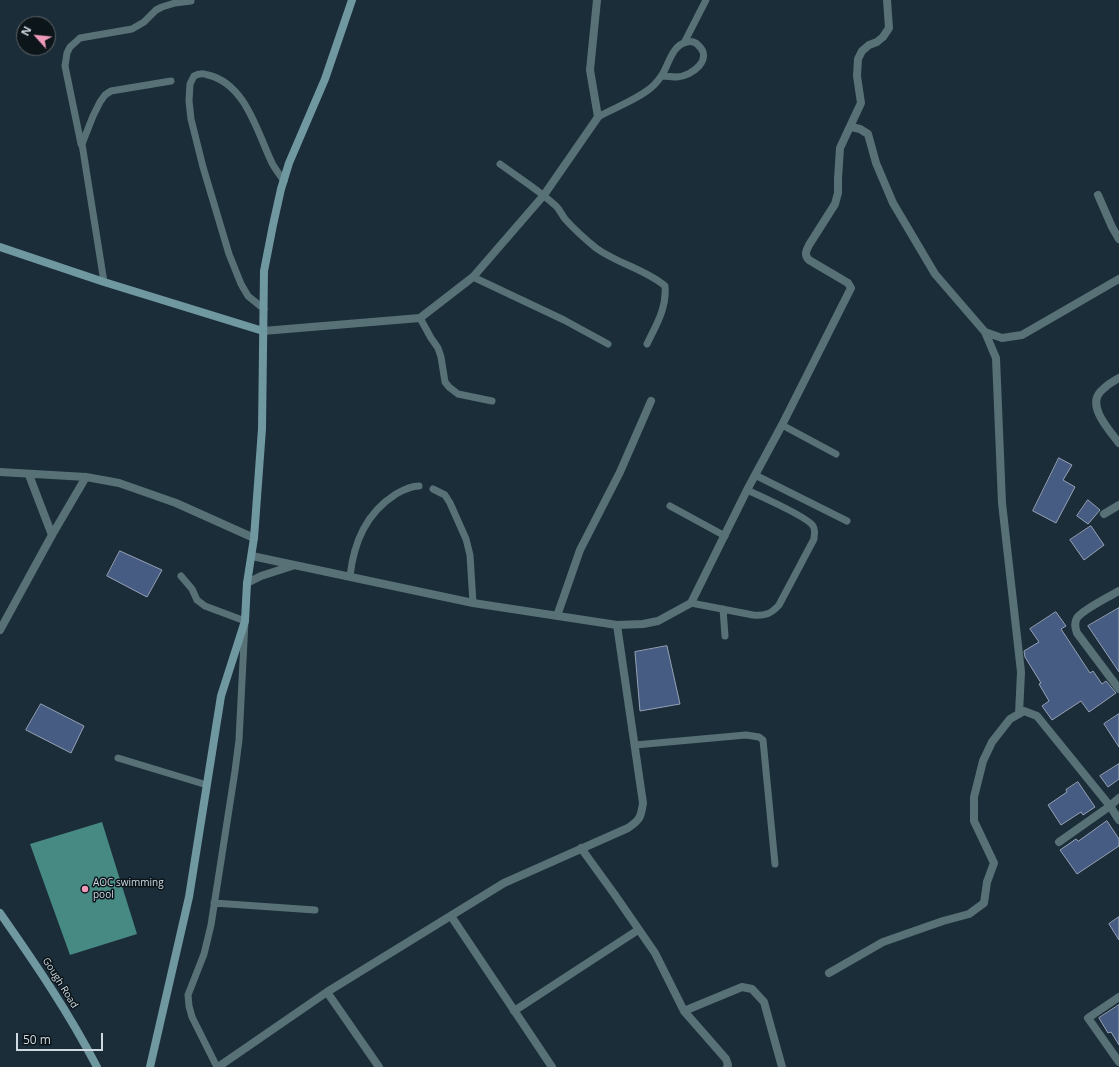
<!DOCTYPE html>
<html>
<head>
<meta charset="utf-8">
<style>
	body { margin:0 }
	#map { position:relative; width:1119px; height:1067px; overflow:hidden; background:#1b2d39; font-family:"Open Sans",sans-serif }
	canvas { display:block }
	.north { position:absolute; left:16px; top:16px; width:40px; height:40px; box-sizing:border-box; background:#0c151a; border:1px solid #5a636a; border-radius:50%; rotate:297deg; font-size:11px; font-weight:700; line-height:16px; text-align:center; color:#ced9e1 }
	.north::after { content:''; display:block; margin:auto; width:14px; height:18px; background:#ef9ab8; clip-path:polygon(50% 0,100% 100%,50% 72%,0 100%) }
	.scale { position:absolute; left:16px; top:1033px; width:87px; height:18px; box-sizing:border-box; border:2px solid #ced9e1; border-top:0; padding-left:5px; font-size:12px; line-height:14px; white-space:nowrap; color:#ced9e1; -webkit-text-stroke:3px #0c151a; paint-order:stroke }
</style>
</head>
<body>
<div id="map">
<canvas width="1119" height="1067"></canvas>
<div class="north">N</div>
<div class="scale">50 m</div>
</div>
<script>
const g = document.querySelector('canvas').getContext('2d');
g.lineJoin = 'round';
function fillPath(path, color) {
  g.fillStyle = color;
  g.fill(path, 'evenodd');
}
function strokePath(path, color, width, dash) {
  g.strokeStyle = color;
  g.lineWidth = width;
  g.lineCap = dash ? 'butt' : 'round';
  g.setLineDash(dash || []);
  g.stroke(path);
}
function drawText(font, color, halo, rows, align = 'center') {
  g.font = font + ' "Open Sans",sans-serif';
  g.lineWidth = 3;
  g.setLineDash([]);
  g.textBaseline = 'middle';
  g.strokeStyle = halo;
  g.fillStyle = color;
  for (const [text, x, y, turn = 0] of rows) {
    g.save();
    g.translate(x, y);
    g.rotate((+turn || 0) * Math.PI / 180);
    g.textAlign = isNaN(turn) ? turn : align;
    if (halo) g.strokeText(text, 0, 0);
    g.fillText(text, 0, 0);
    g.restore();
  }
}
const water = new Path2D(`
	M 102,822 L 137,934 L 70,955 L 30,844 Z`);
const building = new Path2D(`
	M 1059,458 L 1072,465 L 1063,480 L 1075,487 L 1056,523 L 1033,511 Z
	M 1088,500 L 1100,510 L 1088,524 L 1077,516 Z
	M 1091,526 L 1104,545 L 1084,560 L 1070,540 Z
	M 120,551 L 162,570 L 147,597 L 107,576 Z
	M 1119,608 L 1119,672 L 1088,626 Z
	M 1056,612 L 1066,626 L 1061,629 L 1090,673 L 1093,671 L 1102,684 L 1106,681 L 1116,693 L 1089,712 L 1081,701 L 1052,720 L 1042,706 L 1049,701 L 1039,684 L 1041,683 L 1025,657 L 1024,651 L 1039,642 L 1030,629 Z
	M 667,646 L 680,704 L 640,711 L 635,652 Z
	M 41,704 L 84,726 L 71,753 L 26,730 Z
	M 1119,714 L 1119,747 L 1104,724 Z
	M 1119,764 L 1119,779 L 1108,787 L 1100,776 Z
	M 1078,782 L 1095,807 L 1083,815 L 1081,812 L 1061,825 L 1048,805 L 1067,792 L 1066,790 Z
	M 1107,821 L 1119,839 L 1119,846 L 1077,874 L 1060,850 L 1076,839 L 1078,841 Z
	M 1119,917 L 1119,940 L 1109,924 Z
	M 1119,1005 L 1119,1045 L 1111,1032 L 1108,1033 L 1099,1018 Z`);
const lane = new Path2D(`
	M 684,43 L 706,0
	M 598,117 C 614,108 641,98 654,85 C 657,82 660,78 662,75 C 669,64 672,45 687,42 C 691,41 696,42 698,45 C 714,59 692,76 677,77 C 672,77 667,76 662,76
	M 81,144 L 65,66 L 67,53 L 70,47 L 80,38 L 132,29 L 144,22 L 156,10 L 162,7 L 175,3 L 191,1
	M 500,164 C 519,178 539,190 556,206 C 560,210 562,215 565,219 C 574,229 585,239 596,248 C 618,264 645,269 665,286 C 667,308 656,325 647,344
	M 473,277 L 564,320 L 608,344
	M 104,282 L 82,144 L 93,116 L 100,102 L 105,95 L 111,91 L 171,81
	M 264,309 L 248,296 L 241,284 L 229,254 L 203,167 L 191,119 L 189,101 L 190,84 L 194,76 C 199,73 203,73 208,75 C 246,84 257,132 272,163 C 275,169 280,175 284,181
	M 420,318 L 431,338 L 438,348 L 441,357 L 445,382 L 449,387 L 458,394 L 492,401
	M 782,425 L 836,454
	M 755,475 L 847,521
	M 433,489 L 445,495 L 450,503 L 466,539 L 470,555 L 473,603
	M 670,506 L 725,536
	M 181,576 L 192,589 L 197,600 L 205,606 L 245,621 L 239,740 L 235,771 L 211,925 L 204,954 L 188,995 L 189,1006 L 192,1017 L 217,1067
	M 350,576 C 354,542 366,513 396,494 C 403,490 412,486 419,486
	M 691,603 L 753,615 C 765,616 771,614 779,605 L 814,539 C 814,534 816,530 813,526 C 808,517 760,496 747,490
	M 723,609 L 725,636
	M 635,745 L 746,735 L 759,737 L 763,740 L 775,864
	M 118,758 L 207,785
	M 214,903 L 315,910`);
const street = new Path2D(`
	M 851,127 L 860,129 L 868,134 L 876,163 L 893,203 L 922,252 L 935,274 L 985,332 L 1002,338 L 1022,335 L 1119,279
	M 1098,195 L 1112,227 L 1119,239
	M 263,331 L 420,318 L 473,277 L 544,195 L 598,117 L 590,70 L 597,0
	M 985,332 L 996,358 L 1002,503 L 1021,672 L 1019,714
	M 1119,378 C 1113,381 1106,386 1101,391 C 1086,406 1110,431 1119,443
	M 0,472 L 86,477 L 119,483 L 176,503 L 254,538
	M 29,475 L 52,535
	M 1104,514 L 1119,505
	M 247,583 L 261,576 L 295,565
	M 1119,591 C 1110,596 1082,610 1077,618 C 1074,623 1075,628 1077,633 L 1119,689
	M 557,616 L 580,550 L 620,472 L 651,401
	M 617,625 L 643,624 L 658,621 L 691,603 L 747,490 L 782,425 L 851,288 L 848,283 L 809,260 C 804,255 806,251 809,245 L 835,204 L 838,193 L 838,179 L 840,148 L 861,103 L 857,76 L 858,59 L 862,51 L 869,45 L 877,42 L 883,37 L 889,28 L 887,0
	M 0,630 L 52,535 L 86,477
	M 1059,842 L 1110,806 L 1119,798
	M 581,848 L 615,895 L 655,953 L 684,1011 L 726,1059 L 728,1065 L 727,1067
	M 451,916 L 552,1067
	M 829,973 L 883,942 L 943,921 L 969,914 L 984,903 L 987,882 L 994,863 L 974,821 L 974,797 L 983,761 L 992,742 L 1010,719 L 1024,711 L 1037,716 L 1110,806 L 1119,820
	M 327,992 L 379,1067
	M 1119,997 L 1088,1018 L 1119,1062
	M 514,1011 L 638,930
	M 684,1011 L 742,987 L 752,989 L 764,1002 L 782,1067
	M 218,1067 L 327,992 L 504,883 L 628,828 C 640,820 641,817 643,803 L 617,625 L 473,603 L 252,556`);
const secondary = new Path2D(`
	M 0,247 L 104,282 L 263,331
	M 0,913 C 35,963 69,1013 97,1067
	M 150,1067 L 189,897 L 221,696 L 245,621 L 247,583 L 254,538 L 262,429 L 264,271 L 273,225 L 281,189 L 289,163 L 325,79 L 352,0`);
const markers = [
	[85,889,4,"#ef9ab8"]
];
const poiNames = [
	["AOC swimming",93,883],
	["pool",93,895]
];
const streetNames = [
	["Gough Road",60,983,58]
];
fillPath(water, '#478983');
fillPath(building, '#465c83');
strokePath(building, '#96a2b6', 1);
strokePath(lane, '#577176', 7);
strokePath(street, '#577176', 8);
strokePath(secondary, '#6f98a1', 8);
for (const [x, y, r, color] of markers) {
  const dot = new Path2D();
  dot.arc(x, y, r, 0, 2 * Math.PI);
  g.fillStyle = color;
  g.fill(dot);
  strokePath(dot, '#0c151a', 1.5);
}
drawText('10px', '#ced9e1', '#0c151a', poiNames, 'left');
drawText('10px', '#ced9e1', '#0c151a', streetNames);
</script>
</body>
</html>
